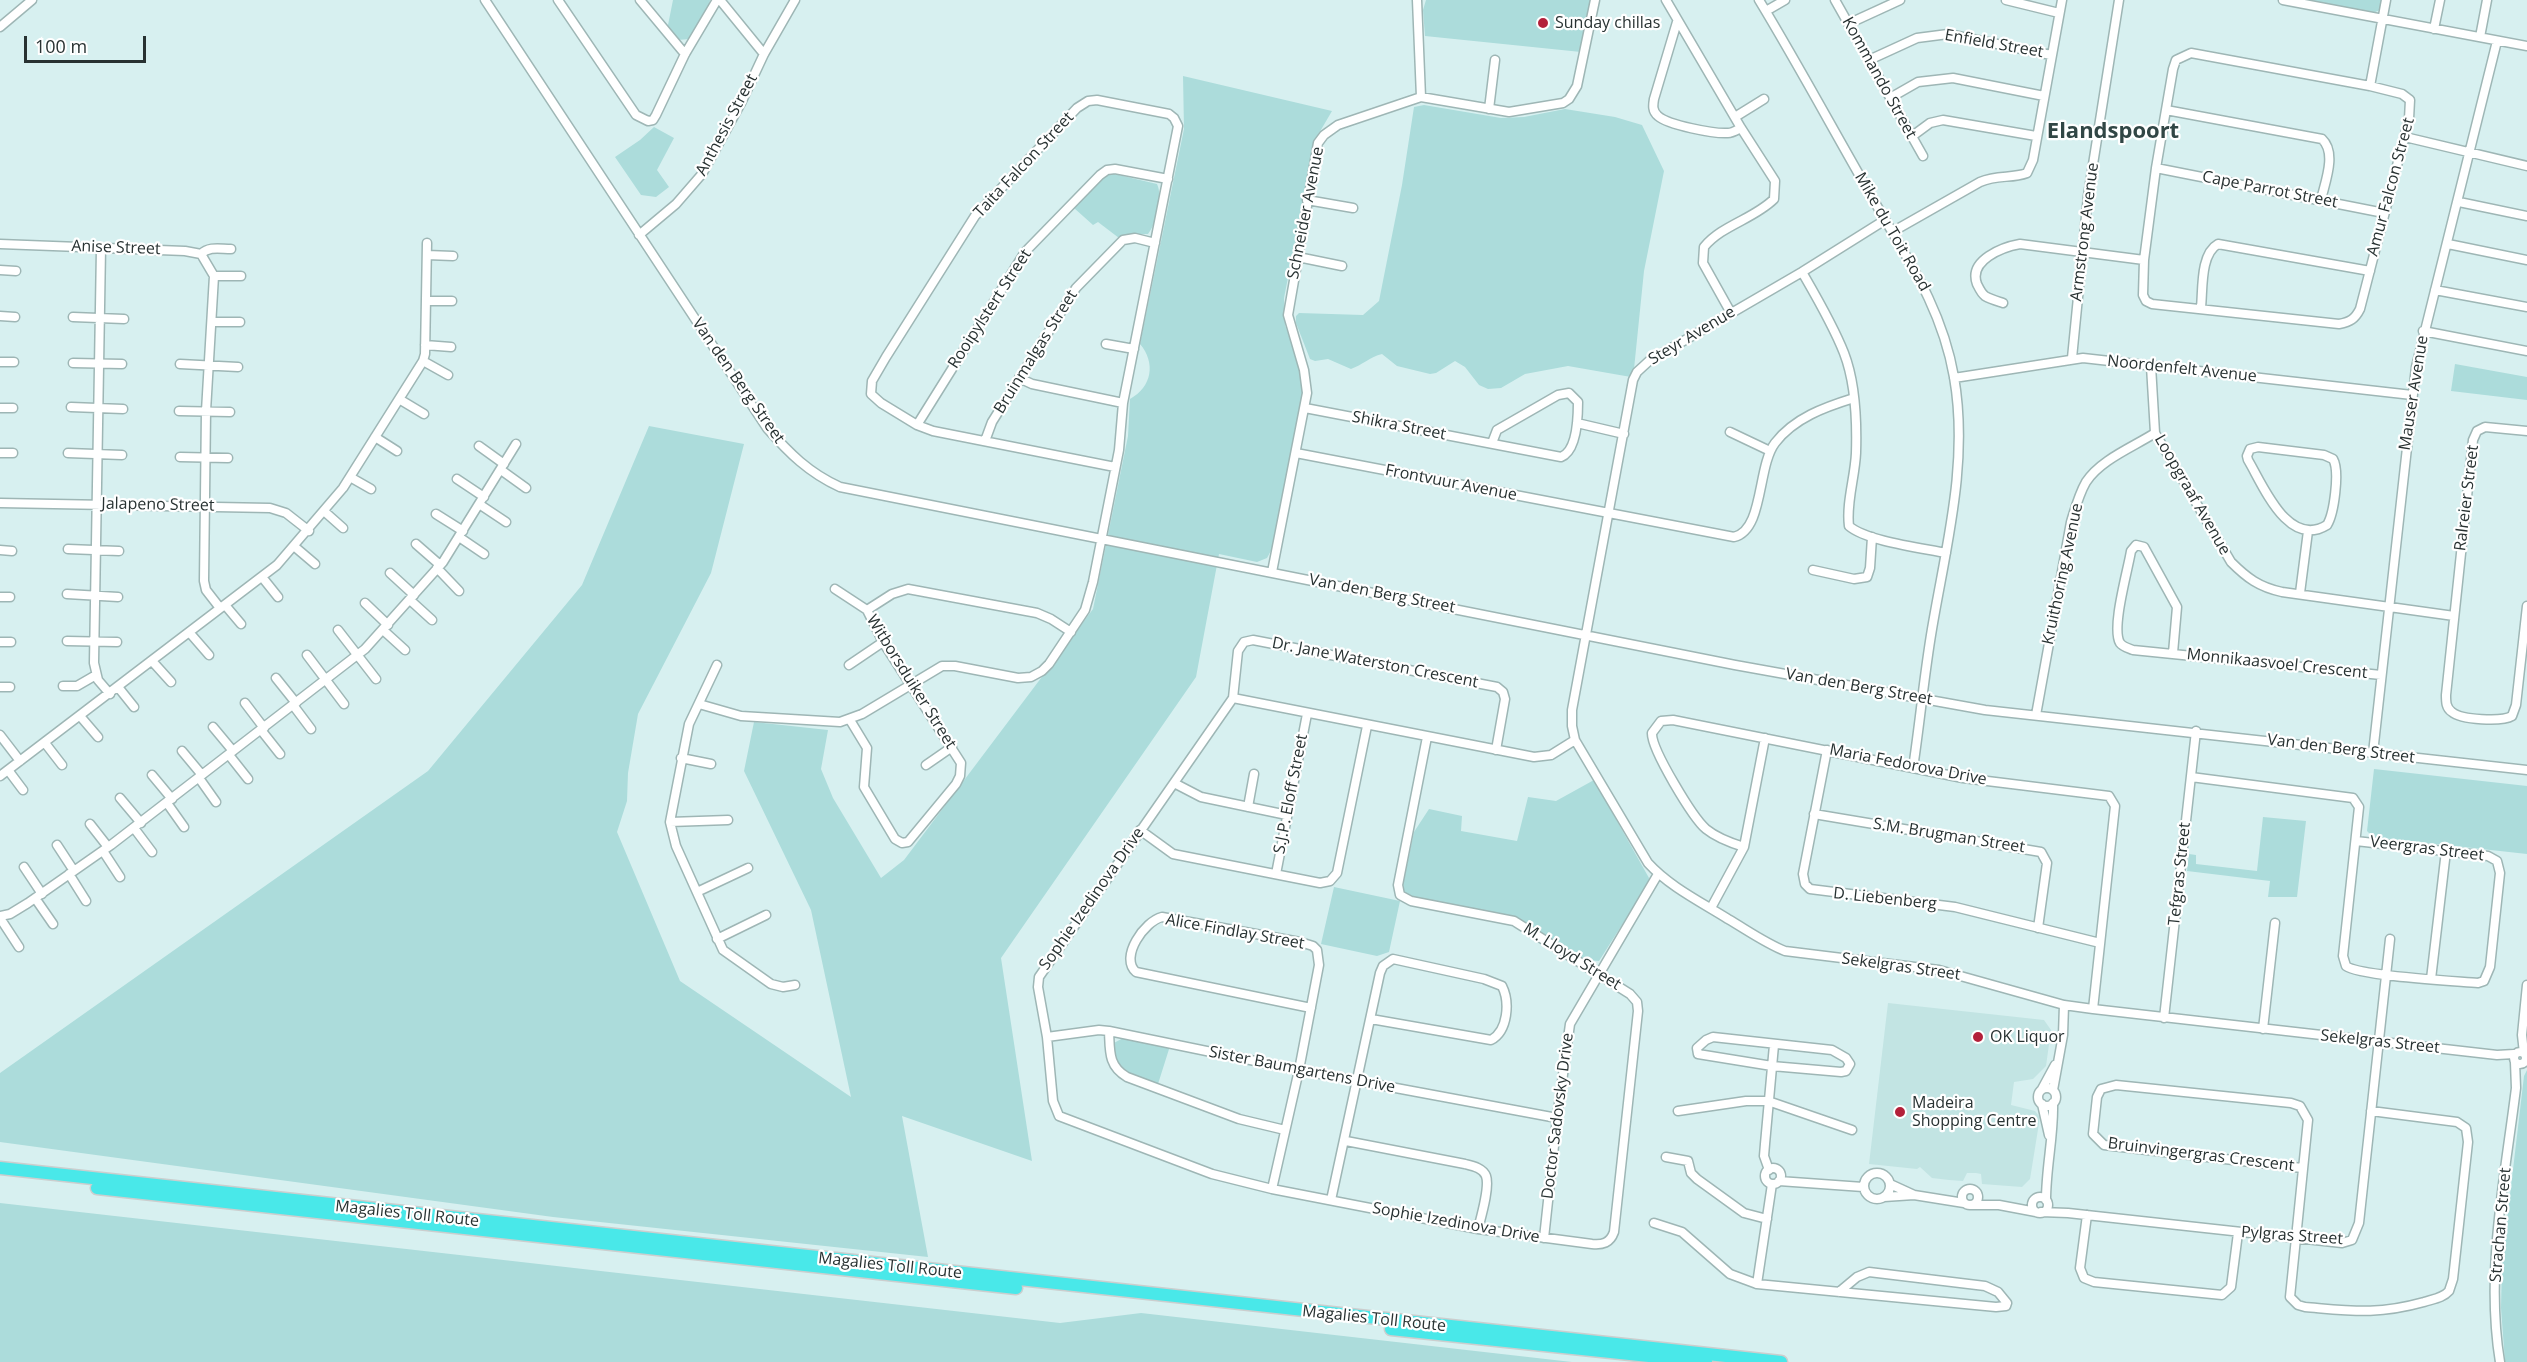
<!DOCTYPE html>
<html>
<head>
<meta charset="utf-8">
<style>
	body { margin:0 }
	#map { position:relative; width:2527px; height:1362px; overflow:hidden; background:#d7f0f0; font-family:"Open Sans",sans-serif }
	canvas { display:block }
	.scale { position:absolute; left:24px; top:36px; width:122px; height:27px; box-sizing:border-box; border:3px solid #283232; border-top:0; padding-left:8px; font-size:18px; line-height:21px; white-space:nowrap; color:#283232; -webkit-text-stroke:4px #fff; paint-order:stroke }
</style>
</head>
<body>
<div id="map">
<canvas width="2527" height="1362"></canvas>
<div class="scale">100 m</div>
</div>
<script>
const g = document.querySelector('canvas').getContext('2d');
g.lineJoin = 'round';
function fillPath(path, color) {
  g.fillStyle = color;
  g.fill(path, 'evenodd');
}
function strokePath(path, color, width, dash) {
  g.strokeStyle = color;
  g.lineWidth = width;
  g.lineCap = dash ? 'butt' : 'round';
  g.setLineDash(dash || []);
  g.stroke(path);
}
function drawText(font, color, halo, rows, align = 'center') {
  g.font = font + ' "Open Sans",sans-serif';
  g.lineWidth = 4.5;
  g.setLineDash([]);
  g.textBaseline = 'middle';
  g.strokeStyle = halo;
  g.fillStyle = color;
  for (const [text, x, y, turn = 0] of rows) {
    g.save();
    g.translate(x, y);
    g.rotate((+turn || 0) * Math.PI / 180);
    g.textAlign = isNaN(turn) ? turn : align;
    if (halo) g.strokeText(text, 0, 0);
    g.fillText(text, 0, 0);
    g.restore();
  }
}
const built = new Path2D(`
	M 1888,1003 L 2044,1020 L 2051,1030 L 2046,1066 L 2033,1079 L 2014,1082 L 2011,1105 L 2035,1111 L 2040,1117 L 2030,1179 L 2022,1187 L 1982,1184 L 1981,1174 L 1976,1173 L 1967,1173 L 1963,1181 L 1949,1180 L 1932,1178 L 1920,1167 L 1917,1169 L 1869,1164 Z`);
const green = new Path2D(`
	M 673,0 L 710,0 L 709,6 L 690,39 L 677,40 L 667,30 Z
	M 1426,0 L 1590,0 L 1581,52 L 1425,36 L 1423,10 Z
	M 2307,0 L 2384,0 L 2380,10 L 2373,13 Z
	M 1183,76 L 1332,111 L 1315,140 L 1284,298 L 1285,325 L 1301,369 L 1304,393 L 1273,547 L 1267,558 L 1257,562 L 1219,554 L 1196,677 L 1001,958 L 1032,1161 L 902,1116 L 928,1257 L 553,1217 L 0,1142 L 0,1073 L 428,771 L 582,585 L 649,426 L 744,444 L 711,573 L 638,714 L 628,773 L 627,801 L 617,832 L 680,981 L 851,1097 L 811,910 L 744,771 L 754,722 L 828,730 L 821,769 L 833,798 L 881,878 L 904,860 L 1093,609 L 1128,436 L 1130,399 C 1152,387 1156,363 1140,344 L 1184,129 Z
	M 1424,105 L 1501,118 L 1524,117 L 1565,109 L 1615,117 L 1642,125 L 1664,171 L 1644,271 L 1634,369 L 1631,377 L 1568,366 L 1525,374 L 1501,388 L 1488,389 L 1479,385 L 1465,367 L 1455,361 L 1436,373 L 1430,374 L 1397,366 L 1382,354 C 1370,357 1362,365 1351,369 L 1328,359 L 1315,361 L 1310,359 L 1296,323 L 1296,316 L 1299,313 L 1363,315 L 1379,301 L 1402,185 L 1414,107 Z
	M 654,127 L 674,138 L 657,170 L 669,187 L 656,197 L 641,195 L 615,157 L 640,140 Z
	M 1110,173 L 1157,184 C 1163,196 1157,223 1148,234 L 1129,234 L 1119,238 L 1098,222 L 1093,225 L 1074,208 L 1104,176 Z
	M 2455,364 L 2527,377 L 2527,400 L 2451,391 Z
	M 2374,769 L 2527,786 L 2527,854 L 2373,837 L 2367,831 Z
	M 1594,780 L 1649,878 L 1648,884 L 1599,961 L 1586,960 L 1518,918 L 1409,896 L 1404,892 L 1403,884 L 1414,832 L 1429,809 L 1462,816 L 1461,831 L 1517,841 L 1528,797 L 1556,801 Z
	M 2263,817 L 2306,821 L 2297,897 L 2268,897 L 2270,881 L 2187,871 L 2189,854 L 2196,855 L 2196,864 L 2257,871 Z
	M 1334,887 L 1400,901 L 1389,952 L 1377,956 L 1321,944 Z
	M 1123,1038 L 1170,1046 L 1158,1084 C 1134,1075 1110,1074 1114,1043 Z
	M 2527,1070 L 2527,1362 L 2505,1362 L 2501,1308 L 2502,1263 L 2524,1076 Z
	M 0,1203 L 1060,1323 L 1141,1313 L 1572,1362 L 0,1362 Z`);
const minor = new Path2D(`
	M 485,0 L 767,428 C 789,453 809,473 840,487 L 1735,665 L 1985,710 L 2527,770
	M 558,0 L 636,115 L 648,121 L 653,120 L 656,115 L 685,54 L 717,0
	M 640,0 L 685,54
	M 720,0 L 764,54
	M 1417,0 L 1421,97
	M 1666,0 L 1741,128 L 1775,181 L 1774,199 C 1754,219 1722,225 1704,247 L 1703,263 L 1731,313
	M 1759,0 C 1796,61 1830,124 1865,185 C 1901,250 1941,302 1954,377 C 1969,462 1946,546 1932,629 C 1924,676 1920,722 1913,768
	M 1835,0 L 1923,156
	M 2006,0 L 2059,13
	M 2283,0 L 2527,46
	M 1766,11 L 1785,0
	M 1677,22 L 1654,99 C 1653,105 1652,111 1658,116 C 1668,125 1714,134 1728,133 C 1732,133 1737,130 1741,128
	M 1850,23 L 1900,0
	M 0,27 L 32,0
	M 2434,29 L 2440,0
	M 2480,37 L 2487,0
	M 2191,53 L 2370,86 L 2402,94 L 2410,100 L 2409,119 L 2360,309 C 2355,319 2350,322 2339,324 L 2152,304 L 2146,301 L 2143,295 L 2144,260 L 2156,168 L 2173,69 L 2176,60 Z
	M 1869,60 L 1917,38 L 1948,34 L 2051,55
	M 2370,86 L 2386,0
	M 1890,98 L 1918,82 L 1953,78 L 2044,96
	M 1489,109 L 1495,60
	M 2166,110 L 2322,139 C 2337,153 2325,182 2321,200
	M 1735,117 L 1764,99
	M 1911,137 L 1930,123 L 1943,120 L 2036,136
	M 2405,137 L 2527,166
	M 2156,168 L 2384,213
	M 1307,200 L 1353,208
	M 2459,202 L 2527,216
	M 1885,220 L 1802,272 L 1649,361 L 1637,372 L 1633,380 L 1572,710 L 1572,726 L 1575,740 L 1648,863 C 1670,887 1701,902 1728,919 C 1747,930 1765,943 1785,951 L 1939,970 L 2064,1005 L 2093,1009 L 2497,1055 L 2514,1054
	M 1892,232 L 1980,182 C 1998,174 2011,179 2027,173 L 2033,160 L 2062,0
	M 639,235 L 676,204 L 702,174 L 742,101 L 764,54 L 795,0
	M 0,244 L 185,251 L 201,254 C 209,246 220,249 231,249
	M 2448,244 L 2527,260
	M 101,248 L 94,663 L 98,680 L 110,694
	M 201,254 L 214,276 L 206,411 L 204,581 L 206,590 L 220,608
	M 427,255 L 453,256
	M 1298,257 L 1342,266
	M 0,270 L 16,271
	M 1802,272 C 1817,298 1833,325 1844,353 C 1856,384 1857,421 1856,453 C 1855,477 1846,503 1849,526 C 1866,541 1922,548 1946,553
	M 214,276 L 241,276
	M 2435,290 L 2527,307
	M 426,301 L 452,301
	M 2003,303 C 1997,301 1990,299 1985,296 C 1981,293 1979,288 1977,284 C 1968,260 2003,247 2020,244 L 2144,260
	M 2201,307 C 2203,290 2200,254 2218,244 L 2370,271
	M 0,316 L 15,317
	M 73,317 L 124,319
	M 213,322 L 240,322
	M 2423,331 L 2527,351
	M 1106,344 L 1134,349
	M 425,345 L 451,347
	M 2072,358 L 2088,196 L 2119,0
	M 423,361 L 448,375
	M 0,362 L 14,362
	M 73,363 L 122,364
	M 180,364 L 238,367
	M 2151,366 L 2155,433 L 2231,562 C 2247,578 2259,587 2282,592 L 2454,616
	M 1019,378 L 1032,384 L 1123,403
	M 1954,378 L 2083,358 L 2412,395
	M 399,399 L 424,414
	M 71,407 L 123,409
	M 0,408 L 13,408
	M 1305,408 L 1561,457 C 1577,451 1578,417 1578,402 L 1569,393 L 1558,395 L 1497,430 L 1492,443
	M 179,411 L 230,412
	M 1577,423 L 1624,434
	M 917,425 L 1025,252 L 1100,175 L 1107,170 L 1115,169 L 1168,179
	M 2527,431 L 2485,427 L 2477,431 L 2473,440 L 2446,695 C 2446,702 2446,708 2452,712 C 2461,720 2502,722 2512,716 L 2516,705 L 2527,606
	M 1730,432 L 1770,451
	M 375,437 L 397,451
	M 985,441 L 992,422 L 1076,288 L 1123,240 L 1135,238 L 1155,243
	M 479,446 L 504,464
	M 2258,447 L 2324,455 L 2333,459 C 2340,471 2334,514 2327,525 C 2288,549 2263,485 2248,460 L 2247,456 L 2250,449 Z
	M 0,453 L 13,453
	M 68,453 L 122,455
	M 1296,453 L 1734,537 C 1764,530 1757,467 1775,443 C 1794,418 1825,407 1854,398
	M 180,457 L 228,458
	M 501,470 L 526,488
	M 350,477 L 371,489
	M 457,479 L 484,497
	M 0,503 L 270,508 L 286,513 L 309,531
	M 479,504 L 506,522
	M 325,512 L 343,528
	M 436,514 L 463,531
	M 459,537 L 484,554
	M 416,544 L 440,565
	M 295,547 L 315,564
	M 68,549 L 119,551
	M 0,550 L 12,551
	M 437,568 L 459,591
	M 1813,570 L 1854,579 L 1867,577 L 1870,568 L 1872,537
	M 1272,572 L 1307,393 L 1304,370 L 1288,315 L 1318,143 L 1324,135 L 1338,125 L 1421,97 L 1509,112 L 1563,103 L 1569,99 L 1577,86 L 1595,0
	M 390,573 L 414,595
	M 262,577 L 278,597
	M 835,589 L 867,610 L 883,642 L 961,763 L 960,776 L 956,784 L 908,842 L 902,843 L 895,839 L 864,787 L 867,748 L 850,720
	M 2300,593 L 2308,531
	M 67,594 L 118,597
	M 0,597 L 10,597
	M 410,600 L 432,620
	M 365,603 L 388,625
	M 225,605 L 241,624
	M 867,610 L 892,594 L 908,589 L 1037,613 L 1051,619 L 1071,632
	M 338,630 L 376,679
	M 383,630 L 405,650
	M 189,632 L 209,655
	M 67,641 L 117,642
	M 0,642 L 11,642
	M 2173,653 L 2177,607 L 2144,547 L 2136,545 L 2131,551 C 2128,570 2111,628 2120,643 C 2123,647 2128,648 2133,650 L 2381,675
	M 307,655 L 344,704
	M 152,661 L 171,682
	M 717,665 L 689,724 L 670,822 L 676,846 L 723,950 L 771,984 L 783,987 L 795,985
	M 849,665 L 883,642
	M 276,678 L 296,703
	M 63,686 L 77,686 L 96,675
	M 0,687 L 10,687
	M 118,687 L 134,707
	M 1233,698 L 1534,757 L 1551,755 L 1575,740
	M 245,703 L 264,728
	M 699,704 L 741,716 L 840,722 L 862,714 L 942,666 L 955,666 L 1018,678 L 1031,677 L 1042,671 L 1049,664 L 1085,610 L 1093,582 L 1119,450 L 1123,403 L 1178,126 L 1174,118 L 1169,114 L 1097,100 L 1088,101 L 1077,108 L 975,216 L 886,357 L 872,381 L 871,394 L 881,403 L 917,425 L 933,431 L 1115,467
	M 293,705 L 311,729
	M 2036,715 L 2071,522 C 2075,509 2079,494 2086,482 C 2100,460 2133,447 2155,433
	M 80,716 L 98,737
	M 213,727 L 233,751
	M 261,730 L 280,754
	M 0,735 L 20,761
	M 1427,737 L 1398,885 L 1400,895 L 1411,901 L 1514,921 L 1630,994 L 1637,1002 L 1638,1011 L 1614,1232 C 1610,1243 1603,1245 1592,1244 L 1478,1229 L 1272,1189 L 1212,1174 L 1059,1116 L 1053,1101 L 1047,1037 L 1038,987 L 1039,977 L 1233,698 L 1238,651 L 1244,642 L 1253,640 L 1497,687 L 1503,692 L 1505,699 L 1496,750
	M 45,743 L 62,765
	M 1827,750 L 1803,874 L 1805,884 L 1810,889 L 1955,907 L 2100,943
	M 182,751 L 202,775
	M 2373,753 L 2416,367 L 2497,41
	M 229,755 L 248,779
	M 681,758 L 711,764
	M 926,765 L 952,747
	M 8,770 L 23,790
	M 152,775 L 172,799
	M 0,776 L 277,565 L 343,488 L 423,361 L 425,354 L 427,243
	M 2191,777 L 2353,798 L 2359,807 L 2343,956 L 2346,966 C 2359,976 2455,981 2478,983 L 2484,981 L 2490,967 L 2500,873 L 2497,861 L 2488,856 L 2356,841
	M 199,778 L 216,802
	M 1174,783 L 1201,797 L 1287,815
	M 120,798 L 141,823
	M 167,803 L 184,827
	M 1248,807 L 1254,774
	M 1814,814 L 2041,852 L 2047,863 L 2038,928
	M 670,822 L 728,820
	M 90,824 L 108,847
	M 134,828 L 152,852
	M 1140,830 L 1173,854 L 1320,883 L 1330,881 L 1337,873 L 1367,726
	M 57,845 L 74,871
	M 1744,847 C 1731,843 1717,838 1706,829 C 1693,818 1651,749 1652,733 L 1661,721 L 1673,720 L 1963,778 L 2109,796 L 2115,806 L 2093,1009
	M 103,851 L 120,877
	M 24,867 L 42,894
	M 69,874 L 86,901
	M 1276,874 L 1307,714
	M 697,892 L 748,868
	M 35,898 L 53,924
	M 1711,908 L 1744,847 L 1765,738
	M 0,916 L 10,914 L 28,903 L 111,845 L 365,649 L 443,562 L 516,444
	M 0,918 L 19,947
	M 717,939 L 766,915
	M 2431,979 L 2446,851
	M 2164,1018 L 2196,731
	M 2263,1029 L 2275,923
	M 1109,1031 C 1110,1051 1108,1066 1127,1077 L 1239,1119 L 1285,1130
	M 1047,1037 L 1099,1030 L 1109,1031 L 1299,1070 L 1557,1118
	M 1713,1037 L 1832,1050 L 1846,1058 L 1850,1064 L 1846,1071 L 1841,1072 L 1772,1066 L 1698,1054 L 1697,1048 L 1706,1040 Z
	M2514 1058a6 6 0 1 1 12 0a6 6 0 1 1-12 0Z
	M 2524,1053 L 2522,1035 L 2527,985
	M2038 1097a9 9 0 1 1 18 0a9 9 0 1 1-18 0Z
	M 2042,1089 L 2055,1065
	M 2053,1090 L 2063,1035 L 2064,1005
	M 2042,1104 L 2049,1135
	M 1678,1111 L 1746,1101 L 1768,1101 L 1852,1130
	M 1346,1141 L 1465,1164 C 1473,1166 1483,1168 1486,1176 C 1490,1187 1481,1217 1478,1229
	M 1666,1157 L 1688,1161 L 1691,1173 L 1697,1179 L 1744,1213 L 1767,1219
	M 2302,1168 L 2104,1145 L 2093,1134 L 2097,1097 L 2101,1089 L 2116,1085 L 2291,1103 L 2300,1106 L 2308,1120 L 2290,1297 L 2298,1305 L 2305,1307 C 2353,1311 2377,1315 2424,1302 C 2433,1299 2443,1298 2449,1291 L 2453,1279 L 2468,1142 L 2466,1128 L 2457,1122 L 2371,1111
	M1765 1176a8 8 0 1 1 16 0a8 8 0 1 1-16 0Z
	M 1769,1170 L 1764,1156 L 1765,1144 L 1774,1045
	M1864 1186a13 13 0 1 1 26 0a13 13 0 1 1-26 0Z
	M 1779,1181 L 1863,1187
	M 1890,1184 L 1914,1195
	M 1272,1189 L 1299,1070 L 1319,965 L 1317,950 L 1313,946 L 1300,942 L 1162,917 C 1145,921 1119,957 1136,972 L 1311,1008
	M1962 1197a8 8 0 1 1 16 0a8 8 0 1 1-16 0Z
	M 1884,1197 L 1914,1195 L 1964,1203
	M2032 1205a8 8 0 1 1 16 0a8 8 0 1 1-16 0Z
	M 1331,1200 L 1380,973 L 1383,966 L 1393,959 L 1484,979 L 1502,986 C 1510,1002 1508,1031 1491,1040 L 1371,1019
	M 2046,1200 C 2046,1167 2054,1135 2053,1103
	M 1972,1205 L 1999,1205 L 2036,1212
	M 2041,1212 L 2068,1213 L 2342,1243 L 2352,1240 L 2359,1223 L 2390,939
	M 2087,1215 L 2080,1268 L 2084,1278 L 2094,1282 L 2222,1295 L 2231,1287 L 2238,1233
	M 1654,1223 L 1682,1232 L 1730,1274 L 1757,1284 L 1996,1307 L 2006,1306 L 2007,1303 L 1998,1292 L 1985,1286 L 1869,1272 L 1857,1277 L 1839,1292
	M 1544,1238 L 1557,1118 L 1570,1024 L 1658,874
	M 1757,1284 L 1772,1184
	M 2500,1362 C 2485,1272 2505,1177 2516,1088 L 2515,1062`);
const highway = new Path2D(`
	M 0,1168 L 1781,1362
	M 97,1188 L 1016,1288
	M 1391,1329 L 1706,1362`);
const markers = [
	[1543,23,6,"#b3203a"],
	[1978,1037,6,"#b3203a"],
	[1900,1112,6,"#b3203a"]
];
const poiNames = [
	["Sunday chillas",1555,23],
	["OK Liquor",1990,1037],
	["Madeira",1912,1103],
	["Shopping Centre",1912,1121]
];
const streetNames = [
	["Enfield Street",1994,44,10],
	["Kommando Street",1879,78,61],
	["Anthesis Street",727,125,-62],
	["Taita Falcon Street",1024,165,-47],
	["Amur Falcon Street",2391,187,-75],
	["Cape Parrot Street",2270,190,11],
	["Schneider Avenue",1306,213,-79],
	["Mike du Toit Road",1892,232,60],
	["Armstrong Avenue",2085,232,-83],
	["Anise Street",116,248,2],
	["Rooipylstert Street",990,309,-57],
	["Steyr Avenue",1692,336,-31],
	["Bruinmalgas Street",1036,352,-58],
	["Noordenfelt Avenue",2182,369,6],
	["Van den Berg Street",738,381,55],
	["Mauser Avenue",2414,393,-81],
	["Shikra Street",1399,426,11],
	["Frontvuur Avenue",1451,483,11],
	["Loopgraaf Avenue",2192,495,60],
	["Ralreier Street",2467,498,-83],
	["Jalapeno Street",158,505,1],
	["Kruithoring Avenue",2063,574,-78],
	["Van den Berg Street",1382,594,11],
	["Dr. Jane Waterston Crescent",1375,663,11],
	["Monnikaasvoel Crescent",2277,664,6],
	["Witborsduiker Street",911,682,58],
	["Van den Berg Street",1859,687,10],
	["Van den Berg Street",2341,749,7],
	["Maria Fedorova Drive",1908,765,11],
	["S.J.P. Eloff Street",1291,794,-79],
	["S.M. Brugman Street",1949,836,9],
	["Veergras Street",2427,849,7],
	["Tefgras Street",2180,874,-84],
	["Sophie Izedinova Drive",1092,899,-55],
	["D. Liebenberg",1885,899,6],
	["Alice Findlay Street",1235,932,10],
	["M. Lloyd Street",1572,957,32],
	["Sekelgras Street",1901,967,8],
	["Sekelgras Street",2380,1042,6],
	["Sister Baumgartens Drive",1302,1070,11],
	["Doctor Sadovsky Drive",1558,1116,-83],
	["Bruinvingergras Crescent",2201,1155,7],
	["Magalies Toll Route",407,1214,6],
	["Sophie Izedinova Drive",1456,1223,10],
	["Strachan Street",2501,1225,-85],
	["Pylgras Street",2292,1236,4],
	["Magalies Toll Route",890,1266,6],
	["Magalies Toll Route",1374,1319,6]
];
const districtNames = [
	["Elandspoort",2113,132]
];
fillPath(built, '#c2e4e3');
fillPath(green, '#acdcdb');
strokePath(minor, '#9eb6b5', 11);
strokePath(highway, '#cbcece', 15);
strokePath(minor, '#fff', 8);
strokePath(highway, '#49e8e9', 12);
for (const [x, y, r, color] of markers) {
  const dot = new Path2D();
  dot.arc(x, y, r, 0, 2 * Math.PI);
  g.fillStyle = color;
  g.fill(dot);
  strokePath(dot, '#fff', 2);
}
drawText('16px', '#283232', '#fff', poiNames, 'left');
drawText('16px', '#283232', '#fff', streetNames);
drawText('bold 22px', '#314645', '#fff', districtNames);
</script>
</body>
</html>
